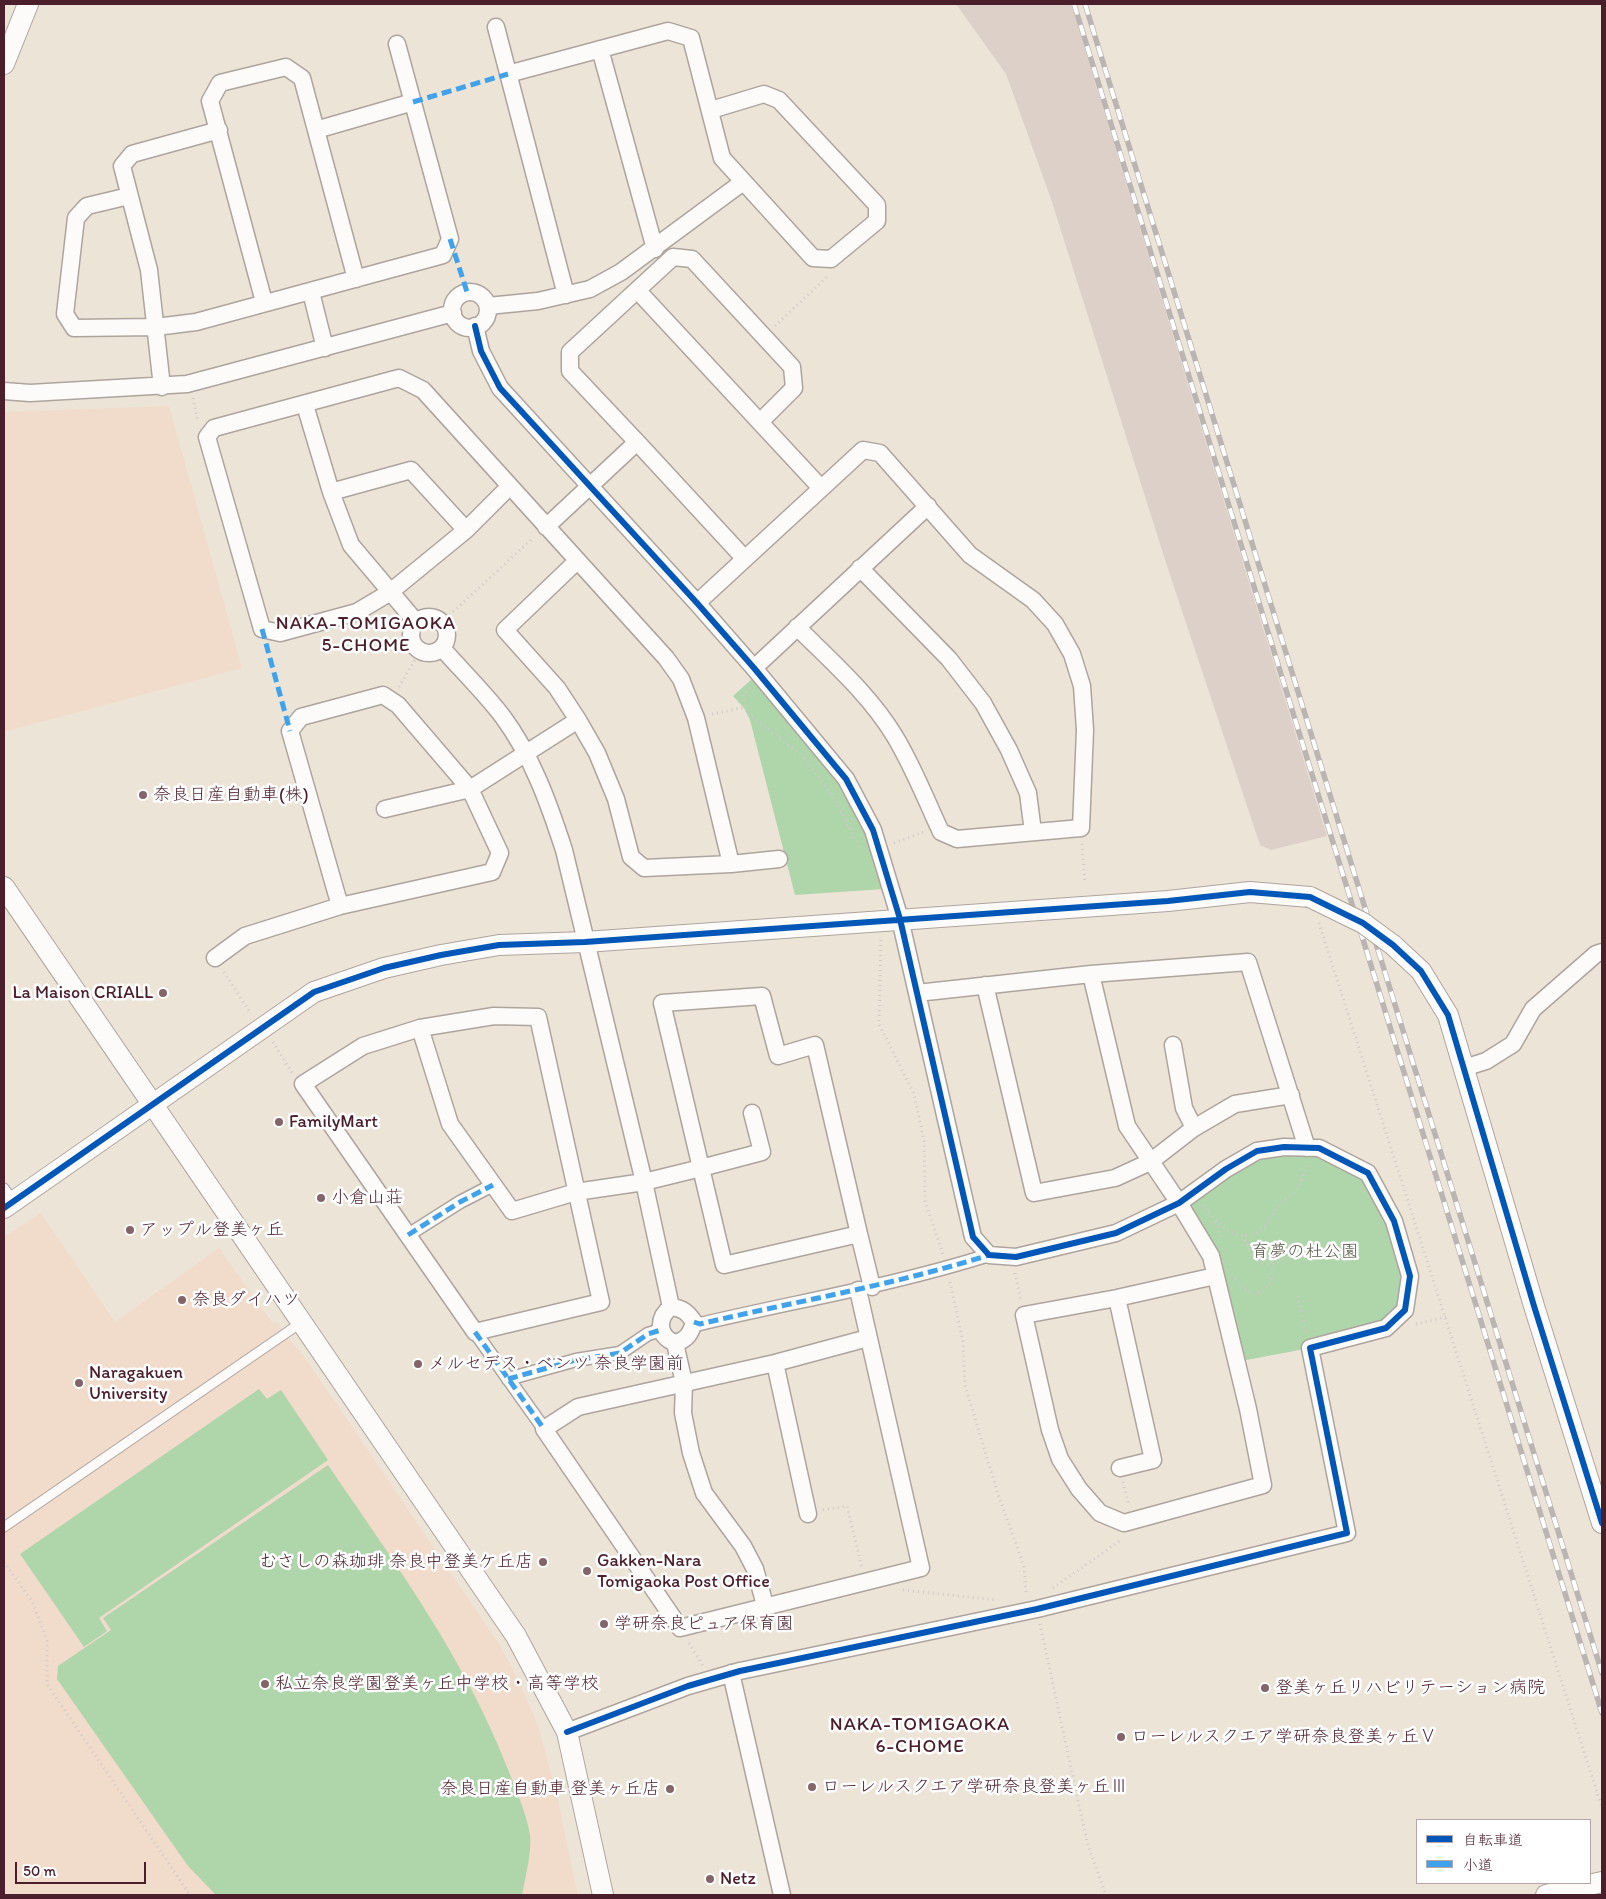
<!DOCTYPE html>
<html>
<head>
<meta charset="utf-8">
<style>
	body { margin:0 }
	#map { position:relative; width:1606px; height:1899px; overflow:hidden; background:#ede4d8; font-family:Itim,"Klee One",sans-serif }
	canvas { display:block }
	.frame { position:absolute; inset:0; border:5px solid #4a1f2b; pointer-events:none }
	.legend { position:absolute; left:1416px; top:1819px; width:175px; height:65px; box-sizing:border-box; background:#fff; border:1px solid #b7a5aa; margin:0; padding:6px 9px; list-style:none; font-size:15px; color:#4a1f2b }
	.legend li { display:flex; align-items:center; gap:10px; height:25px }
	.legend b { width:25px; border:1px solid #b7a5aa }
	.scale { position:absolute; left:15px; top:1862px; width:131px; height:22px; box-sizing:border-box; border:2px solid #4a1f2b; border-top:0; padding-left:6px; font-size:15px; line-height:18px; white-space:nowrap; color:#4a1f2b; -webkit-text-stroke:4px #fff; paint-order:stroke }
</style>
</head>
<body>
<div id="map">
<canvas width="1606" height="1899"></canvas>
<div class="frame"></div>
<ul class="legend">
<li><b style="height:6px;background:#0057b8"></b>自転車道</li>
<li><b style="height:6px;background:#40a2eb"></b>小道</li>
</ul>
<div class="scale">50 m</div>
</div>
<script>
const g = document.querySelector('canvas').getContext('2d');
g.lineJoin = 'round';
function fillPath(path, color) {
  g.fillStyle = color;
  g.fill(path, 'evenodd');
}
function strokePath(path, color, width, dash) {
  g.strokeStyle = color;
  g.lineWidth = width;
  g.lineCap = dash ? 'butt' : 'round';
  g.setLineDash(dash || []);
  g.stroke(path);
}
function drawText(font, color, halo, rows, align = 'center') {
  g.font = font + ' Itim,"Klee One",sans-serif';
  g.lineWidth = 5;
  g.setLineDash([]);
  g.textBaseline = 'middle';
  g.strokeStyle = halo;
  g.fillStyle = color;
  for (const [text, x, y, turn = 0] of rows) {
    g.save();
    g.translate(x, y);
    g.rotate((+turn || 0) * Math.PI / 180);
    g.textAlign = isNaN(turn) ? turn : align;
    if (halo) g.strokeText(text, 0, 0);
    g.fillText(text, 0, 0);
    g.restore();
  }
}
const built = new Path2D(`
	M 169,406 L 242,668 L 4,732 L 4,412 Z
	M 41,1213 L 115,1322 L 219,1248 L 273,1324 L 276,1322 L 308,1362 L 499,1644 L 519,1681 L 538,1726 L 556,1792 L 578,1895 L 4,1895 L 4,1237 Z`);
const industrial = new Path2D(`
	M 956,4 L 1071,4 L 1327,836 L 1271,850 L 1260,845 L 1167,566 L 1051,199 L 1006,74 Z`);
const green = new Path2D(`
	M 752,679 C 778,706 807,733 828,765 C 851,800 874,849 884,889 L 795,895 L 750,720 L 744,708 L 733,696 Z
	M 1319,1148 L 1368,1173 L 1410,1276 L 1405,1310 L 1386,1328 L 1310,1348 L 1236,1362 L 1215,1276 L 1179,1203 L 1257,1151 Z
	M 259,1389 L 267,1399 L 281,1390 L 328,1460 L 99,1618 L 107,1631 L 84,1647 L 20,1554 Z
	M 328,1465 C 394,1562 464,1657 507,1767 C 515,1787 527,1815 530,1835 C 532,1851 525,1879 522,1895 L 216,1895 L 188,1866 L 57,1679 L 58,1666 L 111,1630 L 103,1618 Z`);
const path = new Path2D(`
	M 775,326 L 829,275
	M 193,398 L 198,421
	M 442,622 L 534,537
	M 399,687 L 415,660
	M 750,688 L 743,695 L 747,713 L 802,756 L 825,785 L 841,810 L 860,850
	M 712,714 L 746,707
	M 894,843 L 924,832
	M 1082,844 L 1085,884
	M 1319,923 L 1602,1808
	M 881,940 L 879,1024 L 914,1094 L 924,1141 L 925,1201 L 943,1254
	M 224,972 L 249,1011
	M 273,1042 L 292,1073
	M 1203,1205 C 1217,1224 1237,1246 1262,1229 C 1270,1223 1272,1214 1278,1207 C 1282,1201 1290,1197 1295,1191 C 1301,1184 1304,1173 1307,1163
	M 1215,1222 L 1222,1239
	M 1244,1235 C 1251,1257 1258,1272 1284,1259
	M 1015,1273 L 1021,1301
	M 1235,1278 L 1247,1292 L 1257,1294 C 1271,1288 1273,1278 1273,1264
	M 950,1282 L 963,1342 L 965,1385 L 998,1494 L 1024,1566 L 1026,1595
	M 1298,1296 L 1306,1332
	M 1416,1324 L 1446,1317
	M 1123,1482 L 1129,1505
	M 823,1510 L 847,1506 L 862,1568
	M 4,1562 L 33,1603 L 47,1641 L 47,1684 L 190,1895
	M 1053,1588 L 1121,1540
	M 903,1590 L 997,1600
	M 1040,1624 L 1087,1842 L 1106,1895
	M 689,1643 L 703,1666`);
const service = new Path2D(`
	M 4,1188 L 13,1201
	M 4,1527 L 302,1322`);
const pedestrian = new Path2D(`
	M 408,1235 L 460,1202 L 493,1185
	M 694,1322 L 700,1324 C 797,1301 894,1285 989,1255
	M 475,1332 L 544,1429
	M 508,1379 L 576,1360 L 620,1353 L 648,1334 L 661,1330`);
const minor = new Path2D(`
	M 496,27 L 566,295
	M 600,49 L 655,249
	M 508,74 L 668,31 L 691,38 L 722,158 L 813,258 L 831,259 L 877,221 L 877,205 L 779,100 L 764,94 L 711,110
	M 316,130 L 413,102
	M 129,196 L 87,206 L 76,218 L 65,314 L 74,328 L 156,327 L 196,322 L 443,255 L 450,239 L 397,44
	M 638,291 L 821,488
	M 311,292 L 325,348
	M452 310a18 18 0 1 1 36 0a18 18 0 1 1-36 0Z
	M 264,302 L 210,101 L 220,83 L 286,67 L 302,78 L 356,279
	M 488,306 L 538,301 L 590,289 L 621,272 L 743,182
	M 475,326 L 481,351 L 500,388 L 697,603 L 754,668 L 846,779 L 873,830 L 900,919 L 973,1237 L 989,1255 L 1016,1257 L 1116,1233 L 1179,1203 L 1226,1169 L 1257,1151 L 1284,1147 L 1319,1148 L 1368,1173 L 1394,1221 L 1410,1276 L 1405,1310 L 1386,1328 L 1310,1348 L 1347,1533 L 1037,1609 L 740,1671 L 688,1686 L 567,1732
	M 162,387 L 149,270 L 122,166 L 132,154 L 219,130
	M 4,391 L 30,393 L 187,384 L 453,313
	M 305,405 L 331,492 L 351,545 L 416,622
	M 637,442 L 745,559
	M 509,487 L 466,530 L 389,593 L 357,612 L 280,633 L 262,629 L 207,437 L 214,428 L 399,378 L 423,390 L 666,658 L 681,679 L 696,718 L 731,864 L 779,859
	M 331,492 L 411,470 L 466,530
	M 546,527 L 637,442 L 570,371 L 570,352 L 673,257 L 692,259 L 792,367 L 794,388 L 761,421
	M 577,561 L 505,630 L 557,688 L 578,720 L 597,753 L 616,799 L 631,857 L 644,868 L 731,864
	M 860,568 L 949,659 L 983,703 L 1009,750 L 1028,793 L 1033,832
	M 697,603 L 863,450 L 880,453 L 970,555 L 1033,600 L 1055,624 L 1072,654 L 1082,686 L 1085,730 L 1081,828 L 957,839 L 941,832 C 926,800 913,766 894,735 C 869,694 831,661 797,627
	M411 635a18 18 0 1 1 36 0a18 18 0 1 1-36 0Z
	M 442,648 C 462,671 485,693 503,717 C 532,756 549,804 564,850 L 644,1182 L 671,1307 C 683,1308 688,1313 694,1322 C 691,1333 687,1340 675,1343 L 684,1383 L 683,1413 L 691,1453 L 704,1493 L 743,1546 L 755,1569 L 765,1605
	M 754,668 L 928,506
	M 385,809 L 470,789 L 578,720
	M 215,958 L 245,936 L 340,906 L 492,872 L 500,853 L 470,789 L 398,705 L 383,695 L 301,717 L 290,731 L 340,906
	M 1091,974 L 1127,1126 L 1179,1203 L 1211,1256 L 1248,1409 L 1263,1485 L 1124,1523 L 1100,1513 L 1079,1489 L 1060,1459 L 1050,1430 L 1024,1315 L 1117,1298 L 1215,1276
	M 985,985 L 1034,1193 L 1115,1178 L 1150,1162 L 1194,1128 L 1235,1104 L 1291,1095
	M 917,993 L 1091,974 L 1248,962 L 1307,1148
	M 494,1016 L 538,1017 L 601,1302 L 475,1332 L 303,1084 L 363,1046 L 420,1028 Z
	M 420,1028 L 450,1124 L 512,1211 L 576,1192 L 644,1182 L 701,1168 L 724,1265 L 859,1234 L 872,1287
	M 1173,1045 L 1184,1108 L 1194,1128
	M 1464,1068 L 1486,1061 L 1513,1044 L 1533,1009 L 1596,954 L 1602,952
	M 752,1113 L 762,1152 L 701,1168 L 662,1003 L 762,996 L 778,1056 L 815,1045 L 859,1234
	M 858,1290 L 921,1568 L 680,1628 L 544,1429 L 578,1407 L 775,1363 L 868,1338
	M 1117,1298 L 1153,1460 L 1120,1468
	M 671,1307 C 657,1318 657,1336 675,1343
	M 775,1363 L 808,1514
	M 731,1673 L 782,1895`);
const tertiary = new Path2D(`
	M 4,64 L 28,4
	M 4,887 L 516,1636 L 567,1732 L 603,1895
	M 1393,945 L 1421,971 L 1448,1015 L 1534,1306 L 1602,1523
	M 4,1208 L 314,992 L 384,968 L 441,955 L 499,945 L 585,942 L 1168,901 L 1250,892 L 1310,897
	M 1546,1895 L 1602,1882`);
const rail = new Path2D(`
	M 1074,4 L 1602,1713
	M 1085,4 L 1602,1673`);
const tertiaryBridge = new Path2D(`
	M 1310,897 L 1363,923 L 1393,945`);
const quiet = new Path2D(`
	M 413,102 L 508,74
	M 450,239 L 467,292
	M 262,629 L 290,731
	M 408,1235 L 460,1202 L 493,1185
	M 694,1322 L 700,1324 C 797,1301 894,1285 989,1255
	M 475,1332 L 544,1429
	M 508,1379 L 576,1360 L 620,1353 L 648,1334 L 661,1330`);
const cycleway = new Path2D(`
	M 475,326 L 481,351 L 500,388 L 697,603 L 754,668 L 846,779 L 873,830 L 900,919 L 973,1237 L 989,1255 L 1016,1257 L 1116,1233 L 1179,1203 L 1226,1169 L 1257,1151 L 1284,1147 L 1319,1148 L 1368,1173 L 1394,1221 L 1410,1276 L 1405,1310 L 1386,1328 L 1310,1348 L 1347,1533 L 1037,1609 L 740,1671 L 688,1686 L 567,1732
	M 4,1208 L 314,992 L 384,968 L 441,955 L 499,945 L 585,942 L 1168,901 L 1250,892 L 1310,897 L 1363,923 L 1393,945 L 1421,971 L 1448,1015 L 1534,1306 L 1602,1523`);
const markers = [
	[143,795,5,"#836468"],
	[163,993,5,"#836468"],
	[279,1122,5,"#836468"],
	[321,1198,5,"#836468"],
	[130,1230,5,"#836468"],
	[182,1300,5,"#836468"],
	[418,1364,5,"#836468"],
	[79,1383,5,"#836468"],
	[543,1562,5,"#836468"],
	[587,1571,5,"#836468"],
	[604,1624,5,"#836468"],
	[265,1684,5,"#836468"],
	[1265,1688,5,"#836468"],
	[1121,1737,5,"#836468"],
	[812,1787,5,"#836468"],
	[670,1789,5,"#836468"],
	[710,1879,5,"#836468"]
];
const poiNames = [
	["奈良日産自動車(株)",153,795],
	["La Maison CRIALL",153,993,"right"],
	["FamilyMart",289,1122],
	["小倉山荘",331,1198],
	["アップル登美ヶ丘",140,1230],
	["奈良ダイハツ",192,1300],
	["メルセデス・ベンツ 奈良学園前",428,1364],
	["Naragakuen",89,1373],
	["University",89,1394],
	["Gakken-Nara",597,1561],
	["Tomigaoka Post Office",597,1582],
	["むさしの森珈琲 奈良中登美ケ丘店",533,1562,"right"],
	["学研奈良ピュア保育園",614,1624],
	["私立奈良学園登美ヶ丘中学校・高等学校",275,1684],
	["登美ヶ丘リハビリテーション病院",1275,1688],
	["ローレルスクエア学研奈良登美ヶ丘Ⅴ",1131,1737],
	["ローレルスクエア学研奈良登美ヶ丘Ⅲ",822,1787],
	["奈良日産自動車 登美ヶ丘店",660,1789,"right"],
	["Netz",720,1879]
];
const parkNames = [
	["育夢の杜公園",1305,1252]
];
const neighbourhoodNames = [
	["NAKA-TOMIGAOKA",366,624],
	["5-CHOME",366,646],
	["NAKA-TOMIGAOKA",920,1725],
	["6-CHOME",920,1747]
];
fillPath(built, '#f1dbcb');
fillPath(industrial, '#ddd0c9');
fillPath(green, '#afd5ab');
strokePath(service, '#aea49e', 11);
strokePath(pedestrian, '#aea49e', 15);
strokePath(minor, '#aea49e', 19);
strokePath(tertiary, '#aea49e', 22);
strokePath(path, '#cfcac9', 3, [1, 4]);
strokePath(service, '#fcfbf9', 9);
strokePath(pedestrian, '#fcfbf9', 12);
strokePath(minor, '#fcfbf9', 16);
strokePath(tertiary, '#fcfbf9', 20);
strokePath(rail, '#bab4b3', 5.5);
strokePath(rail, '#fff', 4, [11]);
strokePath(tertiaryBridge, '#aea49e', 22, []);
strokePath(tertiaryBridge, '#fcfbf9', 20);
strokePath(quiet, '#40a2eb', 5, [10, 5]);
strokePath(cycleway, '#0057b8', 6);
for (const [x, y, r, color] of markers) {
  const dot = new Path2D();
  dot.arc(x, y, r, 0, 2 * Math.PI);
  g.fillStyle = color;
  g.fill(dot);
  strokePath(dot, '#fff', 2);
}
drawText('18px', '#4a1f2b', '#fff', poiNames, 'left');
drawText('18px', '#5c5a4b', '#fff', parkNames);
g.letterSpacing = '1px';
drawText('19px', '#4a1f2b', '#fff', neighbourhoodNames);
g.letterSpacing = '0px';
</script>
</body>
</html>
